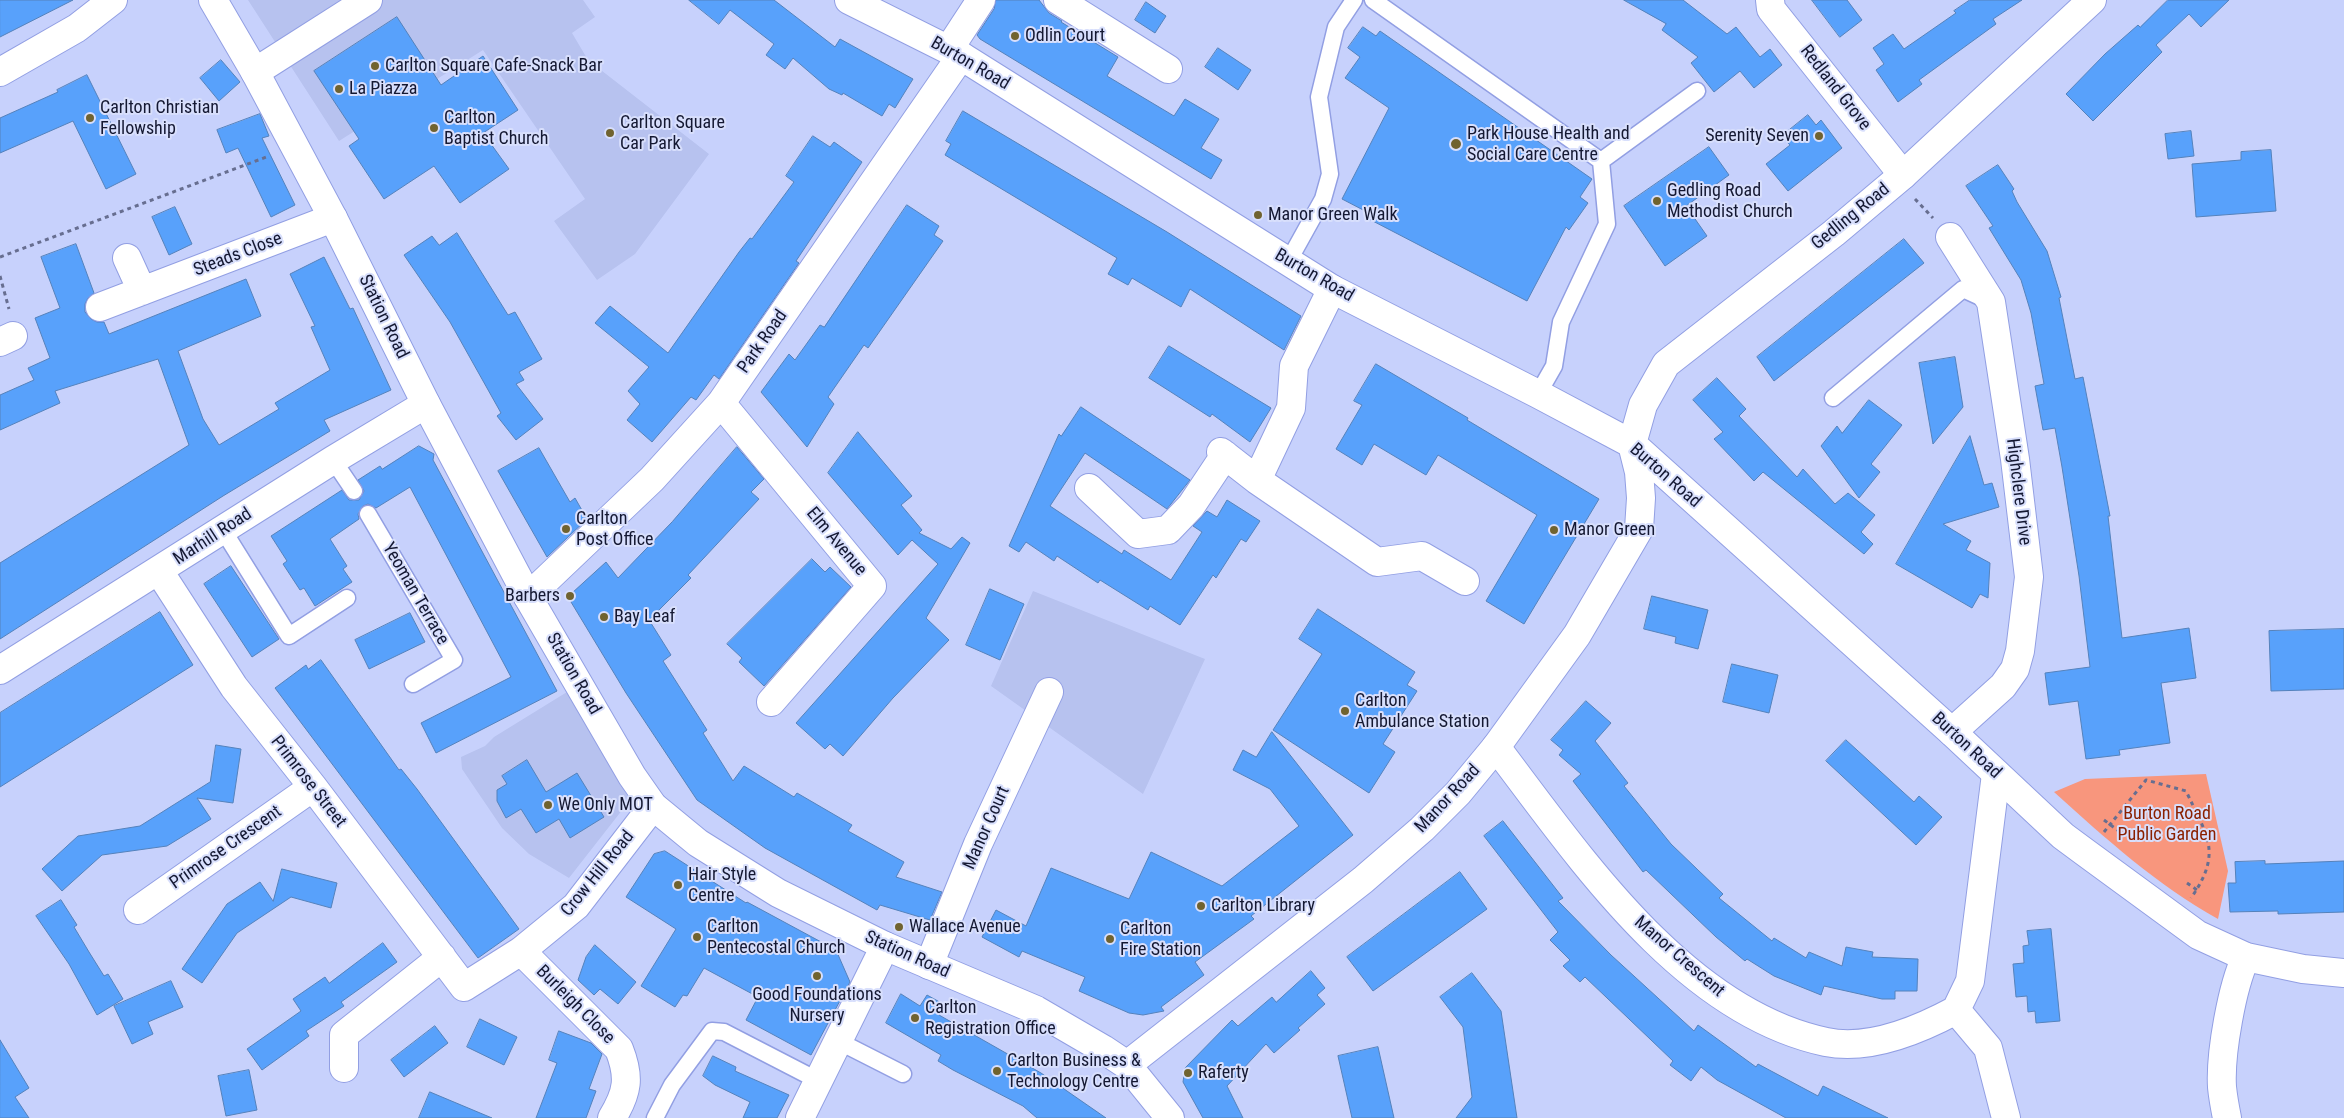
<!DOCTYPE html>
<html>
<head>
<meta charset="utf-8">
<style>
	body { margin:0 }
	canvas { display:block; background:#c7d1fc }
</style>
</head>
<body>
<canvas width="2344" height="1118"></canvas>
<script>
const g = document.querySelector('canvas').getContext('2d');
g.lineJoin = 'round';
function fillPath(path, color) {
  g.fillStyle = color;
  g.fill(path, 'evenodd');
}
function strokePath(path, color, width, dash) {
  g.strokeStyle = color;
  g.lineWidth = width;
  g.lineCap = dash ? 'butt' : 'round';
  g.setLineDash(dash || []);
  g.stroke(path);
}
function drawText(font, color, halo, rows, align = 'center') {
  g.font = font + ' "Roboto Condensed",sans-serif';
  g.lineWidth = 4;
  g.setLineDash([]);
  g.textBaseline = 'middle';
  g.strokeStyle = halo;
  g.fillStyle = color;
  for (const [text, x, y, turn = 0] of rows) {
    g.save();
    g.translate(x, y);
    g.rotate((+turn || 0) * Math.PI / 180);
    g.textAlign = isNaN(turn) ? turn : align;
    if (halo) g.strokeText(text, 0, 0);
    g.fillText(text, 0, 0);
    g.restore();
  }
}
const built = new Path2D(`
	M 248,0 L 583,0 L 595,17 L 572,33 L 588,60 L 709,154 L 635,254 L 597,280 L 554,221 L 585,199 L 483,50 L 339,141 Z
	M 1033,591 L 1205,659 L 1143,794 L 991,686 Z
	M 567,692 L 630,800 L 569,878 L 529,854 L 502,828 L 462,769 L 461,757 L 485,746 L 494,737 Z`);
const green = new Path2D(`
	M 2206,774 L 2228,871 L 2218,919 C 2157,885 2106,839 2054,792 L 2085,779 Z`);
const building = new Path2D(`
	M 0,0 L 73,0 L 0,37 Z
	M 689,0 L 774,0 L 835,47 L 840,39 L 913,79 L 895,108 L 889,104 L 882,116 L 843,93 L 842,95 L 829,89 L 793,58 L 785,69 L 766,55 L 774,44 L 730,10 L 719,24 Z
	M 996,0 L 1039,0 L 1049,13 L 1062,21 L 1061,22 L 1118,57 L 1107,76 L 1174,116 L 1185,99 L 1219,119 L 1201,148 L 1222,160 L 1211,179 L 980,39 L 977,35 L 994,9 Z
	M 1624,0 L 1683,0 L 1727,34 L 1736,27 L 1760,57 L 1770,49 L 1782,65 L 1754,88 L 1740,71 L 1714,92 L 1691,63 L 1698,57 L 1662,30 L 1666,24 Z
	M 1812,0 L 1847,0 L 1862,20 L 1840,37 Z
	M 1970,0 L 2022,0 L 1993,19 L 1996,24 L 1919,80 L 1922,84 L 1898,102 L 1876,70 L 1884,64 L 1873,48 L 1893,34 L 1904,49 L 1956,13 L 1954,11 Z
	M 2168,0 L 2229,0 L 2201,27 L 2189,14 L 2156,45 L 2162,52 L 2093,121 L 2066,94 L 2105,54 L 2138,25 L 2140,27 Z
	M 1146,2 L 1166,16 L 1155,33 L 1135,20 Z
	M 397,17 L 441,85 L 483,56 L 518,110 L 483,133 L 509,169 L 460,203 L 434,166 L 384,199 L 349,146 L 359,139 L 314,71 Z
	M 1363,27 L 1376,36 L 1380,31 L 1592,179 L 1580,197 L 1588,203 L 1569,230 L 1566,227 L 1527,301 L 1367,218 L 1369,213 L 1342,199 L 1389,108 L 1345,78 L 1360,57 L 1348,48 Z
	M 1218,48 L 1251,70 L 1238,90 L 1205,67 Z
	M 221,60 L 240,82 L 219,101 L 200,78 Z
	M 87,75 L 136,174 L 106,189 L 73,121 L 0,153 L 0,118 L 58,92 L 57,90 Z
	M 963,111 L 1167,232 L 1301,316 L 1284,350 L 1190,289 L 1181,307 L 1132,278 L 1128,285 L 1108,274 L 1117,258 L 945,155 L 951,144 L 946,141 Z
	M 260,114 L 269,136 L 262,138 L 295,205 L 271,217 L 238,148 L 226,153 L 217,130 Z
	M 1808,115 L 1816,125 L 1821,120 L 1842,148 L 1788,191 L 1766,164 L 1790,145 L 1782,136 Z
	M 2191,131 L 2194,156 L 2168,159 L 2165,134 Z
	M 813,136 L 830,147 L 834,142 L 862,162 L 796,261 L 799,263 L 719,379 L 714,375 L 696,400 L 691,397 L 652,442 L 627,420 L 640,404 L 628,391 L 649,367 L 595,323 L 610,306 L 668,353 L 739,252 L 750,238 L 752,239 L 794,182 L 786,176 Z
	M 1709,147 L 1729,175 L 1686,206 L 1707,236 L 1665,266 L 1624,206 Z
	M 2271,150 L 2276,211 L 2196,217 L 2192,164 L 2241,160 L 2241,152 Z
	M 1998,165 L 2014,189 L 2012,191 L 2017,202 L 2047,251 L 2061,297 L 2059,298 L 2075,379 L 2083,377 L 2110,516 L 2108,516 L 2122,638 L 2189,628 L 2196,678 L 2161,683 L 2170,743 L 2119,750 L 2120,755 L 2086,759 L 2078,701 L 2049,705 L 2045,673 L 2090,667 L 2079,576 L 2062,467 L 2055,428 L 2043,430 L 2035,386 L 2044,384 L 2031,313 L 2021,280 L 1989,228 L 1993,226 L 1966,186 Z
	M 907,205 L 939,226 L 934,235 L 943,241 L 868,348 L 864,345 L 828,397 L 834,404 L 807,447 L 761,392 L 789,354 L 795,360 L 820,325 L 824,327 Z
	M 175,207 L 192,244 L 169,255 L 152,217 Z
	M 457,233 L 508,315 L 515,312 L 542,359 L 519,372 L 524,380 L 516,384 L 543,419 L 516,440 L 497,416 L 501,413 L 450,322 L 404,255 L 432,236 L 439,245 Z
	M 1904,239 L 1924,263 L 1774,381 L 1757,357 Z
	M 76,244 L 94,293 L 88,298 L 85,304 L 85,312 L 91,319 L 97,322 L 104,322 L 109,334 L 246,279 L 261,316 L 178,351 L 203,419 L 219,445 L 279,409 L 275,403 L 330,370 L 311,327 L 315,326 L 290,274 L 324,257 L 350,309 L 353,308 L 391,390 L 324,420 L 330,431 L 223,496 L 0,639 L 0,563 L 189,445 L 158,359 L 55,391 L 60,403 L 0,430 L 0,395 L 34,380 L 28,368 L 50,358 L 35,318 L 60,308 L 41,257 Z
	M 1169,346 L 1271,408 L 1250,442 L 1212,414 L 1210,417 L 1149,378 Z
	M 1955,357 L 1963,407 L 1933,444 L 1919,363 Z
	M 1376,364 L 1468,418 L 1467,420 L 1599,499 L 1524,624 L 1486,601 L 1537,515 L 1438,455 L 1426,475 L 1374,444 L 1362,465 L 1336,449 L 1362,405 L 1354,401 Z
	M 1717,378 L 1746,409 L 1739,416 L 1797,477 L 1803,469 L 1835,504 L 1848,493 L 1875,515 L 1861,532 L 1873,544 L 1864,554 L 1763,472 L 1754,481 L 1714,439 L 1723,432 L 1693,400 Z
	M 1869,400 L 1902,425 L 1871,464 L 1880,472 L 1859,498 L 1821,446 L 1837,426 L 1842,433 Z
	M 1081,407 L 1190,480 L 1167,509 L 1085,453 L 1050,506 L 1122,554 L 1124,550 L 1171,580 L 1202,532 L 1193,526 L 1207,511 L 1217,517 L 1227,500 L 1260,521 L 1246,542 L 1241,539 L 1216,578 L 1213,575 L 1180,625 L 1150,606 L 1148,610 L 1100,580 L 1098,583 L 1057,556 L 1054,561 L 1026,542 L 1019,552 L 1009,546 L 1059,434 L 1061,436 Z
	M 858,432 L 912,496 L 901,505 L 922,530 L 919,533 L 951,549 L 962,537 L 970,543 L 926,618 L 949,640 L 893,698 L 843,756 L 830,744 L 825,749 L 796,723 L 938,564 L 912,540 L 898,555 L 828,473 Z
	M 1970,436 L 1984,485 L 1992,483 L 1999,507 L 1943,524 L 1971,541 L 1966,550 L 1990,563 L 1988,598 L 1980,594 L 1972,608 L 1896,564 Z
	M 419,446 L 434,454 L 433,460 L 557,691 L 436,753 L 421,723 L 511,677 L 410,487 L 376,508 L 368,504 L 363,506 L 358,514 L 359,519 L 330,539 L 347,566 L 343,569 L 352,582 L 315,606 L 304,588 L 300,590 L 283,564 L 287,561 L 271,536 L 342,490 L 349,500 L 359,500 L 364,491 L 358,480 L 380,466 L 382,469 Z
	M 737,447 L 764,479 L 751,492 L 759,499 L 688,575 L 691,578 L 649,620 L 671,655 L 663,661 L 707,730 L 703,733 L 733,781 L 744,766 L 794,797 L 797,793 L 852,825 L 848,831 L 904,862 L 896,877 L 942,892 L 930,920 L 880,905 L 877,910 L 765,848 L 697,800 L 626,693 L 571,602 L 572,593 L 606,562 L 618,578 L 672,522 Z
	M 539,448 L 570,502 L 575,498 L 587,519 L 547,557 L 498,471 Z
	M 812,559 L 825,572 L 830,567 L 851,587 L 764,686 L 739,662 L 742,658 L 727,644 Z
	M 231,566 L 279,639 L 252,657 L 204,584 Z
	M 990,589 L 1024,604 L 1000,660 L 966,645 Z
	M 1652,596 L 1708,610 L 1698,649 L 1675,643 L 1676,637 L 1644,629 Z
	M 1318,609 L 1415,672 L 1407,685 L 1417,691 L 1383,744 L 1395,752 L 1369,793 L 1273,730 L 1322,654 L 1299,639 Z
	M 160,612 L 193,665 L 0,787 L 0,713 Z
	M 410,613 L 425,642 L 369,669 L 355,640 Z
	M 2344,629 L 2344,689 L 2271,691 L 2269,631 Z
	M 321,660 L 399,770 L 401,769 L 417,789 L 519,929 L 478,958 L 275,688 L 306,665 L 308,669 Z
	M 1732,664 L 1778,675 L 1769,713 L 1723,702 Z
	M 1586,701 L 1611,723 L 1595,741 L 1628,783 L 1624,786 L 1671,844 L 1723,894 L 1719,898 L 1772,941 L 1774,938 L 1806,958 L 1809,952 L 1842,966 L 1846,947 L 1873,952 L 1872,957 L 1918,959 L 1917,991 L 1895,991 L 1895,999 L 1882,999 L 1824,986 L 1821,995 L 1774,976 L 1747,959 L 1745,961 L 1716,937 L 1646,870 L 1643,872 L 1573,781 L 1581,774 L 1559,755 L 1563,750 L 1551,740 Z
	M 1272,732 L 1353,835 L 1251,916 L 1254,919 L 1195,962 L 1204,975 L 1161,1007 L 1164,1011 L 1143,1015 L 1129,1013 L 1079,991 L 1085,977 L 1022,951 L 1019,957 L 982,937 L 996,910 L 1026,926 L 1051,868 L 1129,899 L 1151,852 L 1222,886 L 1299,826 L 1270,789 L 1233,770 L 1243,750 L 1256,757 Z
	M 1846,740 L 1914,802 L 1919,796 L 1942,817 L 1916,845 L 1826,761 Z
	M 216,745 L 241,749 L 233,803 L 197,798 L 211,819 L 167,846 L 102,855 L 62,891 L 42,869 L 78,836 L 140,826 L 210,782 Z
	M 527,760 L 546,792 L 577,773 L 604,817 L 570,838 L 559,819 L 536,833 L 521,809 L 506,818 L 497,801 L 497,790 L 507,784 L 502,776 Z
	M 1503,821 L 1563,898 L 1558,901 L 1611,955 L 1694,1031 L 1698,1025 L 1756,1067 L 1758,1064 L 1818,1096 L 1823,1086 L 1888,1118 L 1786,1118 L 1717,1080 L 1701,1067 L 1691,1081 L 1670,1065 L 1673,1061 L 1585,977 L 1580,982 L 1563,966 L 1570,960 L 1550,940 L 1558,932 L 1484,836 Z
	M 665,851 L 746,903 L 747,902 L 836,950 L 850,982 L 811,1055 L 746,1020 L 758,997 L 704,968 L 687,996 L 683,995 L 675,1007 L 641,986 L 676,929 L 626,897 L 654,854 Z
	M 2265,861 L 2265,864 L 2344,861 L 2344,912 L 2278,914 L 2278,911 L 2230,912 L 2228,883 L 2236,883 L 2235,862 Z
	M 282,869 L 337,883 L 331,908 L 291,897 L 237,933 L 202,983 L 182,969 L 227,904 L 260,882 L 273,901 Z
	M 1460,872 L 1487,909 L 1373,991 L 1347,957 Z
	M 61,900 L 77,925 L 74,927 L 89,952 L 104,976 L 108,974 L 123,999 L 97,1015 L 69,964 L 36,916 Z
	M 2051,929 L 2060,1021 L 2036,1023 L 2035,1011 L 2028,1012 L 2027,996 L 2016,997 L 2013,964 L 2024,963 L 2023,946 L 2029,945 L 2027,931 Z
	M 383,943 L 397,962 L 341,1002 L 344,1006 L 306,1031 L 309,1036 L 262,1070 L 247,1049 L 301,1011 L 293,999 L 325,977 L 329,983 Z
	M 595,945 L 636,982 L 618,1004 L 600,989 L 594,995 L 578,980 L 586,957 Z
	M 1311,971 L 1325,988 L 1317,995 L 1325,1004 L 1298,1028 L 1300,1030 L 1274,1053 L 1266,1044 L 1227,1086 L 1243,1118 L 1203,1118 L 1183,1082 L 1185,1068 L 1232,1020 L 1238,1026 L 1272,997 L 1276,1002 Z
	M 1472,973 L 1501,1011 L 1517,1118 L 1456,1118 L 1472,1097 L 1463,1027 L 1440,997 Z
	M 171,981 L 183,1007 L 148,1022 L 153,1034 L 132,1044 L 114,1006 Z
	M 901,994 L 920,1006 L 927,995 L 945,1005 L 939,1015 L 1041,1073 L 1106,1118 L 1037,1118 L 1023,1106 L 953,1070 L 938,1061 L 941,1055 L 886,1023 Z
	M 480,1019 L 517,1037 L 504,1065 L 467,1047 Z
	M 435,1026 L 448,1043 L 404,1077 L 391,1060 Z
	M 559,1031 L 591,1043 L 602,1054 L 589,1089 L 596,1091 L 586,1118 L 536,1118 L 557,1063 L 549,1060 Z
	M 0,1040 L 29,1088 L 15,1097 L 29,1118 L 0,1118 Z
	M 1378,1047 L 1394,1118 L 1352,1118 L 1338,1056 Z
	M 713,1056 L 736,1067 L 735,1071 L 789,1095 L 777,1118 L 743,1118 L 750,1102 L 715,1085 L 703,1076 Z
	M 249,1070 L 257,1110 L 226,1116 L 218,1076 Z
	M 430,1092 L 492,1118 L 419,1118 Z`);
const path = new Path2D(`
	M 1915,199 L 1933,218
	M 0,257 L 269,156
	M 0,276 L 9,309
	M 2104,820 L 2120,832
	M 2104,832 L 2146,780 L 2186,791 C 2207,836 2223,852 2191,898
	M 2187,883 L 2197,890`);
const lane = new Path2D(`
	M 1373,0 L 1601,161 L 1607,224 L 1561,322 L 1554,366 L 1538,394
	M 1601,161 L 1697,91
	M 1288,262 L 1323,199 L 1330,174 L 1319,97 L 1336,27 L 1354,0
	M 1833,398 L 1963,289 L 1987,300
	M 333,460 L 354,491
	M 368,514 L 454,660 L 413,684
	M 223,530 L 289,636 L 347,598
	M 838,1041 L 903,1074
	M 655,1118 L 672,1085 L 712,1031 L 724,1032 L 819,1081`);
const street = new Path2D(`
	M 1058,0 L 1168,69
	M 1770,0 L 1771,9 L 1903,175
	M 949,49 L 981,0
	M 0,72 L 77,28 L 113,0
	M 255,72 L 368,0
	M 1950,237 L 1991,302 L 2015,459 L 2029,577 L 2020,651 L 2015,669 L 2003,686 L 1952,732
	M 127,258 L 142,291
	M 100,307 L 333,218
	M 0,342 L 13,336
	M 721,403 L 872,586 L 771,702
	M 1221,452 L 1257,480 L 1291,408 L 1294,366 L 1332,289
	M 1257,480 L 1377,562 L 1422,556 L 1465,581
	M 1089,488 L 1138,534 L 1168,530 L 1191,506 L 1225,455
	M 159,571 L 234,687 L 313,787 L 464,987 L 521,951 L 576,906 L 653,806
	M 528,597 L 652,479 L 721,403 L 961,56
	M 0,670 L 333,460 L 426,404
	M 1496,747 C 1579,856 1683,1012 1826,1042 C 1869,1051 1919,1030 1956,1010 L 1970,981 L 1996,774
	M 138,910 L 313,787
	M 521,951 L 619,1049 C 630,1077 628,1092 612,1118
	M 929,965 L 978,844 L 1049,692
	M 1956,1010 L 1988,1048 L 2006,1118
	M 344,1068 L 344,1035 L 442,957
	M 800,1118 L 885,946
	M 2227,1118 C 2225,1108 2223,1097 2222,1087 C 2220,1054 2232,986 2246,957`);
const secondary = new Path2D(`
	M 213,0 L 255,72 L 333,218 L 426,404 L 528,597 L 632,776 L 653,806 L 698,843 L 778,893 L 885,946 L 1036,1010 L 1103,1049 L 1127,1065 L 1170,1118
	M 849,0 L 961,56 L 1332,289 L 1538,394 L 1632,444 L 1952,732 L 2063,836 L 2086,853 L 2198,935 L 2246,957 L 2303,969 L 2344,973
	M 1632,444 L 1643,405 L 1666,364 L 1834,233 L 1903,175 L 2092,0
	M 1127,1065 L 1363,880 L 1422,829 L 1458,793 L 1496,747 L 1577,635 L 1639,529 L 1641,498 L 1639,472 L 1632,444`);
const markers = [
	[1015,36,5,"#706330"],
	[375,66,5,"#706330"],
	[339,89,5,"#706330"],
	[90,118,5,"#706330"],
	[434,128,5,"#706330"],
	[610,133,5,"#706330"],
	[1819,136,5,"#706330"],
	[1456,144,6,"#706330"],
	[1657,201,5,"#706330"],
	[1258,215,5,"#706330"],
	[566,529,5,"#706330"],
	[1554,530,5,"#706330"],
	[570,596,5,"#706330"],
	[604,617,5,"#706330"],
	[1345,711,5,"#706330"],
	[548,805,5,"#706330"],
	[678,885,5,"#706330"],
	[1201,906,5,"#706330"],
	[899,927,5,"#706330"],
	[697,937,5,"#706330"],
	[1110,939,5,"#706330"],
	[817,976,5,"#706330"],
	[915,1018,5,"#706330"],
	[997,1071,5,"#706330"],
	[1188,1073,5,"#706330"]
];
const poiNames = [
	["Odlin Court",1025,36],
	["Carlton Square Cafe-Snack Bar",385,66],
	["La Piazza",349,89],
	["Carlton Christian",100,108],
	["Fellowship",100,129],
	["Carlton",444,118],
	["Baptist Church",444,139],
	["Carlton Square",620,123],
	["Car Park",620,144],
	["Park House Health and",1467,134],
	["Social Care Centre",1467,155],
	["Serenity Seven",1809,136,"right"],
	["Gedling Road",1667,191],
	["Methodist Church",1667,212],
	["Manor Green Walk",1268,215],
	["Carlton",576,519],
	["Post Office",576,540],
	["Manor Green",1564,530],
	["Barbers",560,596,"right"],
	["Bay Leaf",614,617],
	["Carlton",1355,701],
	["Ambulance Station",1355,722],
	["We Only MOT",558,805],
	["Hair Style",688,875],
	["Centre",688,896],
	["Carlton Library",1211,906],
	["Carlton",707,927],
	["Pentecostal Church",707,948],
	["Wallace Avenue",909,927],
	["Carlton",1120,929],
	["Fire Station",1120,950],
	["Good Foundations",817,995,"center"],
	["Nursery",817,1016,"center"],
	["Carlton",925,1008],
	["Registration Office",925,1029],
	["Carlton Business &",1007,1061],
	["Technology Centre",1007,1082],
	["Raferty",1198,1073]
];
const streetNames = [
	["Burton Road",970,64,30],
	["Redland Grove",1835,88,52],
	["Gedling Road",1851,217,-39],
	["Steads Close",238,255,-21],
	["Burton Road",1314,276,30],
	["Station Road",383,317,64],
	["Park Road",763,342,-55],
	["Burton Road",1665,476,41],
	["Highclere Drive",2018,492,83],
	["Marhill Road",213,537,-33],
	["Elm Avenue",836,542,50],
	["Yeoman Terrace",415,594,60],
	["Station Road",573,674,60],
	["Burton Road",1966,746,43],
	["Primrose Street",308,782,52],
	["Manor Road",1448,799,-47],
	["Manor Court",987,828,-66],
	["Primrose Crescent",226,848,-35],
	["Crow Hill Road",598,874,-51],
	["Station Road",907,955,24],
	["Manor Crescent",1679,957,41],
	["Burleigh Close",575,1005,45]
];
const parkNames = [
	["Burton Road",2167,814],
	["Public Garden",2167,835]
];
fillPath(built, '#b7c2ef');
fillPath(green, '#f8967d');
fillPath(building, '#58a1fb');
strokePath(building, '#5582bb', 1);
strokePath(lane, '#929fe3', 19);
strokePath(street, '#929fe3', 30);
strokePath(secondary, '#929fe3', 30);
strokePath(path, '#676e90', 3, [4, 4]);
strokePath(lane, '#fff', 16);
strokePath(street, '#fff', 28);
strokePath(secondary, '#fff', 28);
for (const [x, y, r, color] of markers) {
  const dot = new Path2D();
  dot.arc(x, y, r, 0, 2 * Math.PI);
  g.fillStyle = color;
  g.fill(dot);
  strokePath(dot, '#d8dffc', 2);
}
drawText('18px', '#141832', '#d8dffc', poiNames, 'left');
drawText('18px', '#141832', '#d8dffc', streetNames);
drawText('18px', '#8a2001', '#d8dffc', parkNames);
</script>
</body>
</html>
